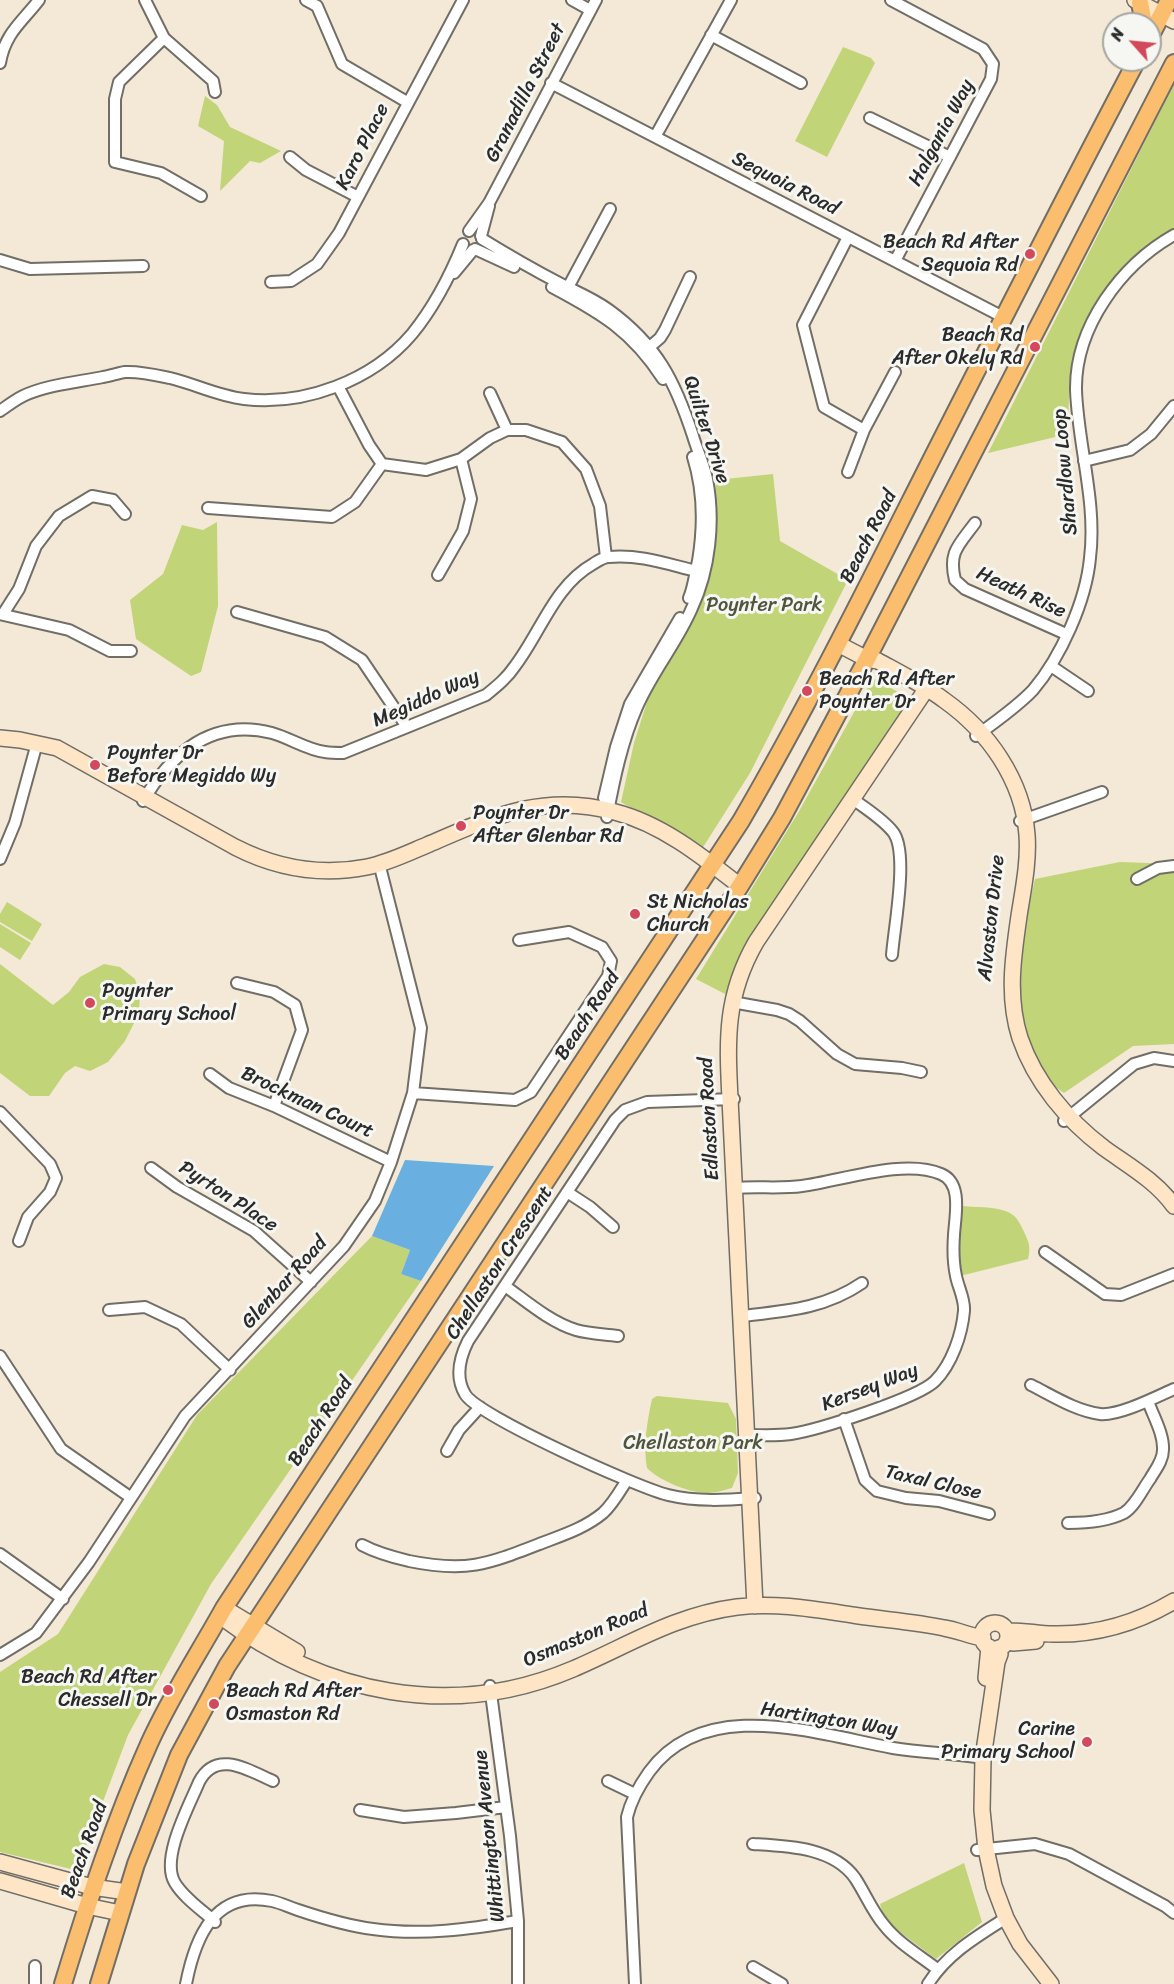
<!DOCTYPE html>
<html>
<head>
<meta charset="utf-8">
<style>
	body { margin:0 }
	#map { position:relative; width:1174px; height:1984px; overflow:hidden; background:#f3e9d6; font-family:Sriracha,sans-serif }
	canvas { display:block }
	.north { position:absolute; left:1102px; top:12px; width:60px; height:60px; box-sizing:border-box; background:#f6f6f2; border:2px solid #a5a5a2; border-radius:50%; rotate:297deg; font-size:16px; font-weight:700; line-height:24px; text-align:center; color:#2b2b2b }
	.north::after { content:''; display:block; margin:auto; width:21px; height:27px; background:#d1495b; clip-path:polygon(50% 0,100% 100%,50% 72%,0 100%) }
</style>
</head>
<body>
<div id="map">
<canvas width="1174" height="1984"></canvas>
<div class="north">N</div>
</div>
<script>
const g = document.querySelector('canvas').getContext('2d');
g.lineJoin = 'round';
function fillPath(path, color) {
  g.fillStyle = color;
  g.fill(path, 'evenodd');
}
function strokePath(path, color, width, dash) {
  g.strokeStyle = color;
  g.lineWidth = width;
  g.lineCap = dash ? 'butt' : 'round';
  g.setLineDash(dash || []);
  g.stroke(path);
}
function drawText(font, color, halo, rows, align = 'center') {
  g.font = font + ' Sriracha,sans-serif';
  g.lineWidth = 6;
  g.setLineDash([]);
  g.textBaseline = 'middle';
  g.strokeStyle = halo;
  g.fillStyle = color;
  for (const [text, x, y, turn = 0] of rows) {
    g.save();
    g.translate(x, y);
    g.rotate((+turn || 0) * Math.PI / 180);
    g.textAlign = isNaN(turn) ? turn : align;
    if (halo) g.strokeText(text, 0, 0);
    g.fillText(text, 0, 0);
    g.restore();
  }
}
const green = new Path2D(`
	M 843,47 L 871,58 L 875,63 L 827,157 L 795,141 Z
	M 1174,84 L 1174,231 L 1133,261 L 1099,297 L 1079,342 L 1069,393 L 1068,434 L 988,453 Z
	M 205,96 L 217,105 L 230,127 L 281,151 L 260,163 L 250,161 L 220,191 L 224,141 L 198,126 Z
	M 773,474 L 780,541 L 848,580 L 750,773 L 700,852 L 621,802 L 634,743 L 651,689 L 710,565 L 716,480 Z
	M 217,522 L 218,606 L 201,672 L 191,676 L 136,639 L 130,600 L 163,574 L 182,525 L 203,530 Z
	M 873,678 L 914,701 L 727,995 L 696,979 L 798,813 Z
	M 1120,862 L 1174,864 L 1174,1044 L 1133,1046 L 1064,1093 L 1047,1081 L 1023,1037 L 1019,993 L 1025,923 L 1035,879 Z
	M 7,902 L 42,924 L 32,941 L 0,922 L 0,914 Z
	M 0,924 L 31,943 L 20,960 L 0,947 Z
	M 0,964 L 53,1005 L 69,992 L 80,977 L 104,964 L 120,967 L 135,979 L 140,994 L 139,1013 L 125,1041 L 108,1062 L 90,1071 L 75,1066 L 65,1073 L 49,1096 L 30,1096 L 0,1073 Z
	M 962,1206 C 977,1208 1007,1205 1017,1219 C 1020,1223 1022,1228 1024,1232 C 1029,1242 1031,1248 1028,1259 L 960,1276 L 958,1262 Z
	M 372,1236 L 410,1250 L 401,1274 L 421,1281 L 211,1584 L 128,1735 L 84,1852 L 75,1870 L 0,1852 L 0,1672 L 58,1634 L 197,1415 Z
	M 657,1396 L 728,1403 L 736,1419 L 738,1473 L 732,1488 C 724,1490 715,1493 708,1493 C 689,1493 660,1481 647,1468 C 643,1446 647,1422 652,1399 Z
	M 964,1863 L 982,1922 L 936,1959 L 885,1921 L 880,1904 Z`);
const water = new Path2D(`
	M 405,1160 L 494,1166 L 421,1281 L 401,1274 L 410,1250 L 372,1236 Z`);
const street = new Path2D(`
	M 145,0 L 164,38 L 213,81 L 215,92
	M 306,0 L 317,6 L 342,64 L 407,102
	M 572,0 L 590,10
	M 891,0 L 983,49 L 993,64 L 991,79 L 895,261
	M 711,35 L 801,83
	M 164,38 L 119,82 L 115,99 L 115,162 L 161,173 L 201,196
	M 0,63 C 5,33 22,22 39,0
	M 551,83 L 1003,317
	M 870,118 L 950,157
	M 655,137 L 731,0
	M 290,157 L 306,170 L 358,197
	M 469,231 L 489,203 L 596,0
	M 481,236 L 489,206
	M 848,237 L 803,325 L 824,407 L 864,430
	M 482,239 C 508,255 534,270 561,284 C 577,292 594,299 609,310 C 657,345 675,381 693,436 C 697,450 704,464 707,479 C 715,521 710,569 692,608 C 677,643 652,672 637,707 C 622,741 614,780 607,817
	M 475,249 L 514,267
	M 0,260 L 30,269 L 143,266
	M 454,273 L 473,250
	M 271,282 L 291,281 L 317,264 L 339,233 L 463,0
	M 552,287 C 601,313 632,331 663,379
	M 565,293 L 610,209
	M 646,350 L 660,338 L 665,330 L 690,277
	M 338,386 L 369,445 L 382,464 L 426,470 L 461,459 L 490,438 L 507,430 L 526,430 L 562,442 L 586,469 L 600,506 L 606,557
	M 490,393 L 507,430
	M 0,411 C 7,406 15,400 23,396 C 46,385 78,382 103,377 C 110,376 118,373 125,372 C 139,371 156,375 170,378 C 195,384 218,396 244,399 C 304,406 372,381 412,334 C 434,307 450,276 463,244
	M 1084,461 L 1130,450 L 1151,434 L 1174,406
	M 848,472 L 864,430 L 895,372
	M 208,508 L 332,517 L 355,502 L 382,464
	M 975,523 C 959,545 948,552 955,580 L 965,589 L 1066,634
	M 438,575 L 463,531 L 471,499 L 461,459
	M 689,598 C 694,586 695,573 698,561 C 704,525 704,492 693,457
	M 237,612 L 325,637 L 362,660 L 407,727
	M 0,614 L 69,630 L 110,651 L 131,651
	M 3,614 L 19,589 L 36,546 L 59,516 L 92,496 L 113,500 L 125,514
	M 1051,666 L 1088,691
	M 976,736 C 994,723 1018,706 1033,690 C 1061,657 1086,601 1090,558 C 1097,502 1078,446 1076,390 C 1075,327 1121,265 1174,235
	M 604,798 L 616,747 L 630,704 L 680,618
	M 853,799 C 866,809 883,819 893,832 C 909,852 894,928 892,955
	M 143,801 C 172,752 213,718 272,733 C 290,738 307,750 325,752 C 331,753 337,753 343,753 L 486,695 C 497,686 507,678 515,666 C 541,632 554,586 593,564 C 598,561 603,557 609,557 C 639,554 667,564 696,571
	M 1020,821 L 1102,792
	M 0,859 L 15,823 L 37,743
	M 1137,879 L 1158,868 L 1174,866
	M 237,983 L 274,992 L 295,1005 L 302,1030 L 274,1106
	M 732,1002 L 777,1010 L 789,1014 L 800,1021 L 837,1054 L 855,1064 L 902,1068 L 921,1072
	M 210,1074 L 229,1088 L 274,1106 L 391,1162
	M 413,1093 L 515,1100 L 531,1092 L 608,976 L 611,961 L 602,947 L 569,932 L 519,940
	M 734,1099 L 647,1102 L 625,1110 L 615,1120 L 468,1341 C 460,1357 455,1377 465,1394 C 477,1416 639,1488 668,1495 C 697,1502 726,1500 755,1498
	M 0,1112 L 50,1164 L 56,1178 L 50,1192 L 28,1217 L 19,1241
	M 1064,1121 L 1134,1064 L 1154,1058 L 1174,1061
	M 151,1168 L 177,1187 L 254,1231 L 311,1282
	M 735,1188 C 757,1186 780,1189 802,1186 C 841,1181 904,1158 941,1174 C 963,1183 955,1216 954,1235 C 953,1249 953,1262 956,1276 C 958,1287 965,1299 964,1311 C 962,1334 952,1364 935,1381 C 918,1398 818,1430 791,1434 C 777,1436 761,1435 746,1435
	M 567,1192 L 590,1207 L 613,1227
	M 1045,1252 L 1105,1294 L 1121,1295 L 1174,1274
	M 505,1286 C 526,1301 550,1322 576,1330 C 590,1334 604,1334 618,1336
	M 109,1310 L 145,1307 L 181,1324 L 230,1370
	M 741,1316 C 785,1311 824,1309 862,1283
	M 0,1356 L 61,1449 L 130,1497
	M 1031,1385 C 1053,1396 1076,1411 1100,1414 C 1119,1416 1156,1397 1174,1389
	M 844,1419 L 865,1480 L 877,1491 L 906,1498 L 939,1501 L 989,1514
	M 447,1451 L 459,1430 L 480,1407
	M 1068,1523 C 1086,1523 1108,1521 1124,1513 C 1135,1506 1142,1490 1150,1479 C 1155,1470 1163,1461 1163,1450 C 1164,1434 1153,1416 1148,1401
	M 362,1545 C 377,1553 392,1557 409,1561 C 467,1573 488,1564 542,1543 C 563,1535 585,1528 603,1513 C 613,1504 620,1491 627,1480
	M 0,1554 L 63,1599
	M 0,1655 L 36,1633 L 89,1562 L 185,1416 L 344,1246 L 375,1201 L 391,1162 L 413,1093 L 421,1028 L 379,863
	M 490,1686 L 510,1836 L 518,1921 L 518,1984
	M 608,1781 L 635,1794
	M 360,1810 L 404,1817 L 456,1813 L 506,1807
	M 753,1844 C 787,1846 833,1847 855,1878 C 865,1893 872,1911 884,1925 C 898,1943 919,1955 937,1969
	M 977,1850 L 1035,1844 L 1069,1854 L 1165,1906 L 1174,1913
	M 215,1922 C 202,1910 184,1898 175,1883 C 160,1859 189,1806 199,1782 C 216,1749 248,1770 273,1781
	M 35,1966 L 35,1984
	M 753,1967 L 782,1984
	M 186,1984 C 195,1938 214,1889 272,1901 C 281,1903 289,1907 298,1910 C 322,1918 348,1926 373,1929 C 422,1936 470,1929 518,1921
	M 635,1984 L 627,1817 C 631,1800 639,1786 649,1772 C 705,1695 816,1734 893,1748 C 923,1753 953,1753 983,1758
	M 928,1984 C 947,1954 976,1937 1006,1918`);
const secondary = new Path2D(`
	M 1135,0 L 1174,21
	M 838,644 L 867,659 L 878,661 C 900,673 924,685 944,700 C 988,731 1023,780 1027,835 C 1029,862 1023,890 1019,916 C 1013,957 1007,998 1020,1038 C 1035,1082 1067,1120 1104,1148 C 1129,1166 1156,1181 1174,1206
	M 0,738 L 20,740 L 57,748 L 235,847 C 276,868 321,876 367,867 C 388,863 408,853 427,845 C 492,817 543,792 615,812 C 662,824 703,857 740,886
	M 755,1606 L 730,1099 C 727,1039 725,996 756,942 L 927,688
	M 224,1608 L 297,1652
	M 220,1616 C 324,1694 451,1721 573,1669 C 629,1645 675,1615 737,1607 C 778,1602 818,1610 859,1616 C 887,1620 916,1622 944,1628 C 957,1630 970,1636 983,1638
	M982 1636a13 13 0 1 1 26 0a13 13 0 1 1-26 0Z
	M 1007,1631 C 1022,1630 1038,1634 1053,1634 C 1096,1635 1137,1623 1174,1601
	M 1007,1641 L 1013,1643 L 1036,1641
	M 999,1648 L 1000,1654 L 997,1662 L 983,1758 L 982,1810 L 986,1849 L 994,1886 L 1006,1918 L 1020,1944 L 1051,1984
	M 986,1678 L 989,1647
	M 0,1862 L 92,1887 L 127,1892
	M 0,1881 L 87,1906 L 120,1913`);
const primary = new Path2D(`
	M 1140,3 L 1144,24
	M 1150,37 L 1169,0
	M 63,1984 C 88,1902 114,1822 149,1744 C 170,1697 199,1653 224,1608 L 741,821 C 805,711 862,597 919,484 C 991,342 1063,200 1137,60
	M 99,1984 L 136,1864 L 179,1755 L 227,1666 L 740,886 L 782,818 L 867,659 L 1174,63`);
const markers = [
	[1030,254,6,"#d1495b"],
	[1035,347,6,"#d1495b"],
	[807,691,6,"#d1495b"],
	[95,765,6,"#d1495b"],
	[461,826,6,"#d1495b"],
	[635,914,6,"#d1495b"],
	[90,1003,6,"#d1495b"],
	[168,1690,6,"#d1495b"],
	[214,1704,6,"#d1495b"],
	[1087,1742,6,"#d1495b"]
];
const streetNames = [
	["Granadilla Street",526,93,-63],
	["Halgania Way",942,133,-62],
	["Karo Place",363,147,-63],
	["Sequoia Road",785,184,27],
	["Quilter Drive",706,430,72],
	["Shardlow Loop",1066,472,-95],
	["Beach Road",869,537,-63],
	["Heath Rise",1021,593,25],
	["Megiddo Way",426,699,-24],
	["Alvaston Drive",992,918,-84],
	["Beach Road",588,1016,-57],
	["Brockman Court",307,1103,25],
	["Edlaston Road",710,1119,-93],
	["Pyrton Place",228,1197,33],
	["Chellaston Crescent",500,1263,-57],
	["Glenbar Road",285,1283,-48],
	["Kersey Way",870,1388,-21],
	["Beach Road",321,1422,-57],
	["Taxal Close",933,1483,13],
	["Osmaston Road",586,1636,-23],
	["Hartington Way",829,1720,9],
	["Whittington Avenue",490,1836,-96],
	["Beach Road",85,1850,-70]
];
const poiNames = [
	["Beach Rd After",1018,243,"right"],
	["Sequoia Rd",1018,266,"right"],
	["Beach Rd",1023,336,"right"],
	["After Okely Rd",1023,359,"right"],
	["Beach Rd After",819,680],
	["Poynter Dr",819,703],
	["Poynter Dr",107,754],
	["Before Megiddo Wy",107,777],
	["Poynter Dr",473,814],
	["After Glenbar Rd",473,837],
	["St Nicholas",647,903],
	["Church",647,926],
	["Poynter",102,992],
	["Primary School",102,1015],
	["Beach Rd After",156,1678,"right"],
	["Chessell Dr",156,1701,"right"],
	["Beach Rd After",226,1692],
	["Osmaston Rd",226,1715],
	["Carine",1075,1730,"right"],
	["Primary School",1075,1753,"right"]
];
const parkNames = [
	["Poynter Park",764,606],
	["Chellaston Park",693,1444]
];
fillPath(green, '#c1d477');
fillPath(water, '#69b0e0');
strokePath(street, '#716e67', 14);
strokePath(secondary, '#716e67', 18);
strokePath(primary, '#716e67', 20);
strokePath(street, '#fff', 10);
strokePath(secondary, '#fde5c5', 15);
strokePath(primary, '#fbbd6e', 16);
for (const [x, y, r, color] of markers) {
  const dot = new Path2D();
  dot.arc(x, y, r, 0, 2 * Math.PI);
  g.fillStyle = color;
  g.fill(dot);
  strokePath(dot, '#f6f6f2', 2);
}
drawText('20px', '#2b2b2b', '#f6f6f2', streetNames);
drawText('20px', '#2b2b2b', '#f6f6f2', poiNames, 'left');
drawText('20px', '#50553e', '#f6f6f2', parkNames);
</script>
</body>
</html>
